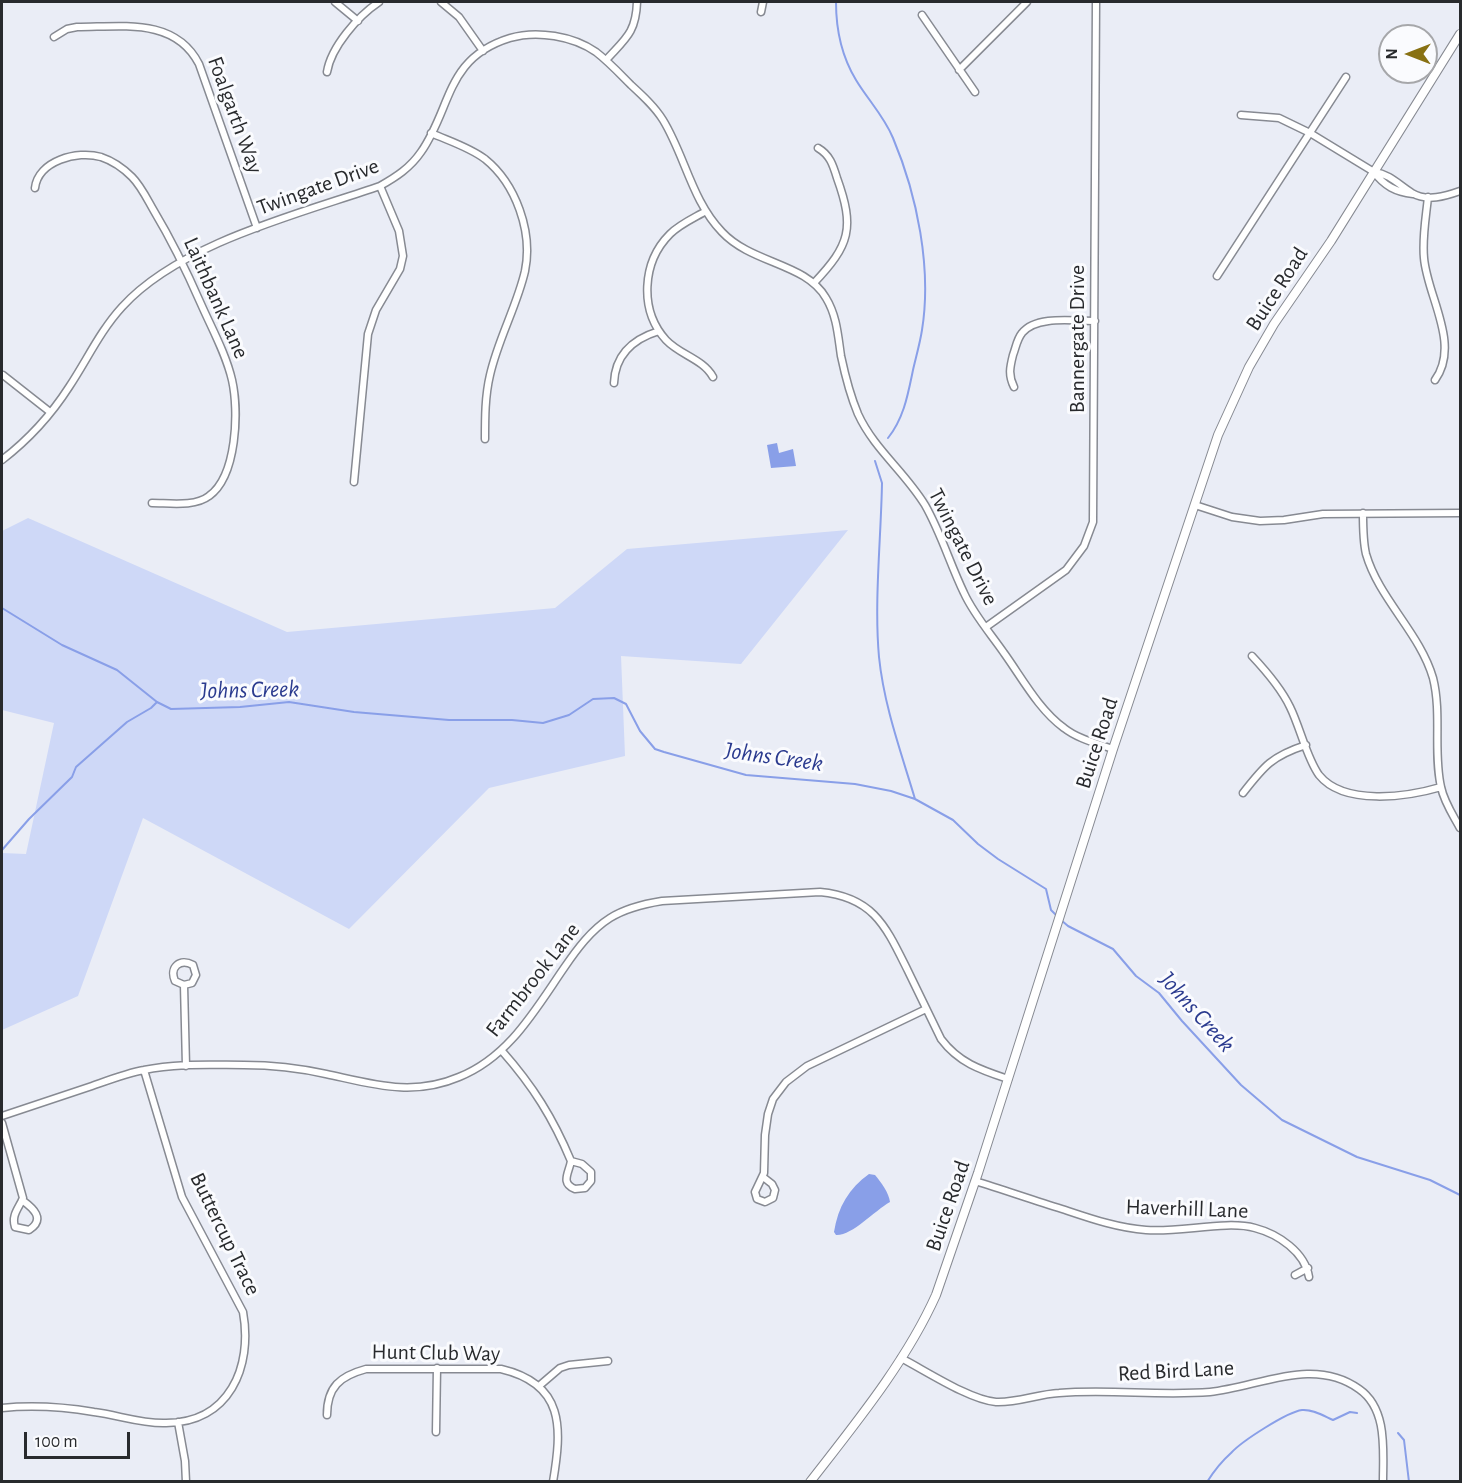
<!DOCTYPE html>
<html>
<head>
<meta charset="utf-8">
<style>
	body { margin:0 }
	#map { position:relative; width:1462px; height:1483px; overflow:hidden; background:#eaedf6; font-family:"Alegreya Sans",sans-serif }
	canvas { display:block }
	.frame { position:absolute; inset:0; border:3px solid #282a2d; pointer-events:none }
	.north { position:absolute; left:1378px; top:24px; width:60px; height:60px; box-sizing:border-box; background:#fafbfe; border:2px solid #a6a7aa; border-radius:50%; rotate:270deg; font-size:16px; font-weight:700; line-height:24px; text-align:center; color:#282a2d }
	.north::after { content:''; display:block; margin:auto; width:21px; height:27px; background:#887113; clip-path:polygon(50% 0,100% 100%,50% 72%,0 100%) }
	.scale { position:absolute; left:24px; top:1432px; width:106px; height:27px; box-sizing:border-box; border:3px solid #282a2d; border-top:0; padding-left:8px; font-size:18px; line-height:21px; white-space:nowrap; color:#282a2d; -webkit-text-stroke:4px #fafbfe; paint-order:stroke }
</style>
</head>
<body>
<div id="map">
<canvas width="1462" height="1483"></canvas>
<div class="frame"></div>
<div class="north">N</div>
<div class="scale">100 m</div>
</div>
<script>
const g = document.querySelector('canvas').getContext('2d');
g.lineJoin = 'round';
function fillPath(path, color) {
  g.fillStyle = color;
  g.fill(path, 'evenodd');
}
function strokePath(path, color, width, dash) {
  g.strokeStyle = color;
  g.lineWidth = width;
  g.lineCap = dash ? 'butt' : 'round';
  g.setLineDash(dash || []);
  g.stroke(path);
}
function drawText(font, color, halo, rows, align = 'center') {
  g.font = font + ' "Alegreya Sans",sans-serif';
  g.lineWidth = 6;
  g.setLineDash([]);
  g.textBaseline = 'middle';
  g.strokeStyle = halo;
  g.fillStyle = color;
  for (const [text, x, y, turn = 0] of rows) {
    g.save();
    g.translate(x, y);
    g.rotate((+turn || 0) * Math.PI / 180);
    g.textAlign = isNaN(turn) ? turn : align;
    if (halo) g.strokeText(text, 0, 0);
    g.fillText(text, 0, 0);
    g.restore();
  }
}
const green = new Path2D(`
	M 28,518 L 287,632 L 555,608 L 627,549 L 848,530 L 741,664 L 621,656 L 625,756 L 489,788 L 349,929 L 143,818 L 78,996 L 2,1030 L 2,853 L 26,854 L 54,723 L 2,710 L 2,531 Z`);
const water = new Path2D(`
	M 777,443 L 779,453 L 793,449 L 796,466 L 771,468 L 767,445 Z
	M 869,1174 L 875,1175 C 881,1182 889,1193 890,1202 C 874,1211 852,1236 836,1235 L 834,1232 C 838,1207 849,1188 869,1174 Z`);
const stream = new Path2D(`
	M 836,2 C 836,28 842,57 856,80 C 868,100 884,116 893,138 C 917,195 932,268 922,330 C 920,343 916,357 913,370 C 908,394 904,418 888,438
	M 875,461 L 882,483 C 881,539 874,602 879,657 C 884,706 901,752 915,799
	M 2,608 L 62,645 L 117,670 L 157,702 L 171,709 L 240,707 L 289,702 L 354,712 L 449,720 L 512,720 L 543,723 L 569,715 L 593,699 L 614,698 L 626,704 L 640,731 L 655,749 L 664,752 L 746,775 L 855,784 L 891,791 L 915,799 L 953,820 L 978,844 L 998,859 L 1046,889 L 1051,910 L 1057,916
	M 2,850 L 29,819 L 72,777 L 76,767 L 127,722 L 151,708 L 157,702
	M 1061,920 L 1068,926 L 1113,949 L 1136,976 L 1159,993 L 1182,1021 L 1241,1085 L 1282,1120 L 1357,1157 L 1430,1180 L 1460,1195
	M 1398,1433 L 1404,1440 L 1409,1482
	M 1207,1482 C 1214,1471 1222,1461 1231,1453 C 1242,1441 1287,1412 1302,1410 C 1313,1409 1324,1416 1333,1420 L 1350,1412 L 1357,1413`);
const minor = new Path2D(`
	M 335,2 L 358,21
	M 441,2 L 459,17 L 483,51
	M 761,12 L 763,2
	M 922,15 L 975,92
	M 54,37 L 67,29 L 77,27 C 121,27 175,17 199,64 L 257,228
	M 606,60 C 625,39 636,33 637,2
	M 959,70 L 1027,2
	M 327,72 C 331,47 358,16 379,2
	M 1241,115 L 1279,118 L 1310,133 L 1374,172 C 1390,174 1399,185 1412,193 C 1427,202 1446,196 1460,191
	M 431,133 C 449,141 469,147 485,159 C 516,184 533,232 525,271 C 517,306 498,339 490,375 C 485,396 485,418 485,439
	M 1374,172 C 1384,186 1396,192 1413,194
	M 35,188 C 38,161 77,150 101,157 C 113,161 123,168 132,177 C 141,186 147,199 154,211 C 172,241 187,272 201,304 C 212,329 226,354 232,380 C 239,411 237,476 209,496 C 195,507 169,503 152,503
	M 1428,197 C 1426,217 1422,238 1424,258 C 1427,296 1461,344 1435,380
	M 706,211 C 694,218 680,224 670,234 C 642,262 639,310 666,340 C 680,355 703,359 713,377
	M 1217,276 L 1346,77
	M 814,283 C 850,245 855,228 837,178 C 833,165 830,155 818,148
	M 3,375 L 50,412
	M 614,383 C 615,355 633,339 659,331
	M 1014,387 C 1008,375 1010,367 1013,355 C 1016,347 1017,339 1022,333 C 1036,315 1074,321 1095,321
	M 2,460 C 28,440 51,415 69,387 C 87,360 100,331 122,307 C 180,243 299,214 380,186 C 396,177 410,168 421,152 C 452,108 445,58 510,38 C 537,30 573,36 596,52 C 609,62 620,74 631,85 C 643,96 655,107 663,120 C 685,156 692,201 722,232 C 752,264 806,263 826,298 C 837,316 838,336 841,356 C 845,375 850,395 858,414 C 874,449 905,472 925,505 C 941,533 950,564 964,593 C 974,615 991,634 1004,653 C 1022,678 1039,710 1064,728 C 1078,739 1096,743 1113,749
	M 354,482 L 368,334 L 376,310 L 400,269 L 403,256 L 399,231 L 380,186
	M 1195,505 L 1232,517 L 1260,521 L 1284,520 L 1323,514 L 1460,513
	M 1363,513 C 1363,527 1363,541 1366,554 C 1379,599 1420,633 1433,678 C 1442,714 1433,752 1441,787 C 1444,802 1453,815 1460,828
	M 986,627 L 1066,570 L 1084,546 L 1093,522 L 1096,2
	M 1252,656 C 1267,672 1281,688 1290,707 C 1300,727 1307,759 1319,775 C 1344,806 1407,797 1441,787
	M 1243,793 C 1264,766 1272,756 1306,745
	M 184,985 L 192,983 L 196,975 L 193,965 C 180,958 169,967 175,981 L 184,985 L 186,1066
	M 502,1051 C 533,1086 553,1118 571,1161 C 569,1173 560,1183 575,1189 L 585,1188 L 591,1181 L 591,1172 L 582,1164 L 571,1161
	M 2,1116 C 32,1106 62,1096 92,1086 C 109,1080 127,1073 144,1070 C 176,1063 212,1065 244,1065 C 271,1065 299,1068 326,1074 C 373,1084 412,1097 459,1077 C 509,1057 535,1010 564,968 C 577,949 591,930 610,918 C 626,908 643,904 662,901 L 820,892 C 874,897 886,927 908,971 C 919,994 930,1016 941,1039 C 959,1063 981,1070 1008,1079
	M 2,1123 L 23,1198 C 19,1208 11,1215 15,1227 L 29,1230 C 46,1219 33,1208 22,1200
	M 763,1177 L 772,1184 L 775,1190 L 773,1198 L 765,1202 L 757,1199 L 755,1192 L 764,1173 L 765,1135 L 768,1114 L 773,1099 L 786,1082 L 807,1066 L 926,1009
	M 975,1181 C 1004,1190 1033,1200 1062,1209 C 1089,1218 1117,1228 1146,1230 C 1179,1233 1226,1220 1255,1228 C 1278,1234 1305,1252 1309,1277
	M 1295,1275 L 1308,1268
	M 901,1358 C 926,1371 970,1400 996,1402 C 1017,1403 1038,1394 1059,1393 C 1109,1389 1160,1396 1210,1392 C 1259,1387 1313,1356 1359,1389 C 1388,1409 1383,1451 1383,1482
	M 539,1386 L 560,1368 L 569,1365 L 608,1361
	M 2,1408 C 32,1405 64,1407 94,1412 C 118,1415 142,1424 166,1423 C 229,1423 253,1367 243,1312 L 182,1197 L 144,1070
	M 327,1415 C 327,1387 340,1376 366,1369 L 501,1369 C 565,1384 562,1428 553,1482
	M 178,1422 L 185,1461 L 186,1482
	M 436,1432 L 437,1368`);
const tertiary = new Path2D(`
	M 810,1482 C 855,1424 906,1362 936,1295 L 978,1173 L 1113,749 L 1218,435 L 1249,367 L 1274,324 L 1331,241 L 1460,34`);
const streetNames = [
	["Foalgarth Way",235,115,70],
	["Twingate Drive",318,187,-20],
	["Buice Road",1277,289,-57],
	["Laithbank Lane",216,298,66],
	["Bannergate Drive",1077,339,-90],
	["Twingate Drive",963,547,63],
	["Buice Road",1097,743,-72],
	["Farmbrook Lane",533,980,-52],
	["Buice Road",948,1206,-71],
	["Haverhill Lane",1187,1209,2],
	["Buttercup Trace",225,1234,64],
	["Hunt Club Way",436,1353,1],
	["Red Bird Lane",1176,1371,-3]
];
const waterNames = [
	["Johns Creek",250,690,-1],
	["Johns Creek",774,757,8],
	["Johns Creek",1197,1012,48]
];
fillPath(green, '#ced8f7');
fillPath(water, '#899fe8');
strokePath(stream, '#899fe8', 2);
strokePath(minor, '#878a92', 9);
strokePath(tertiary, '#878a92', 10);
strokePath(minor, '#fff', 6);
strokePath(tertiary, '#fff', 8);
drawText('22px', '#282a2d', '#fafbfe', streetNames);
drawText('italic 24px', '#2b3b8f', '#fafbfe', waterNames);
</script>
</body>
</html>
